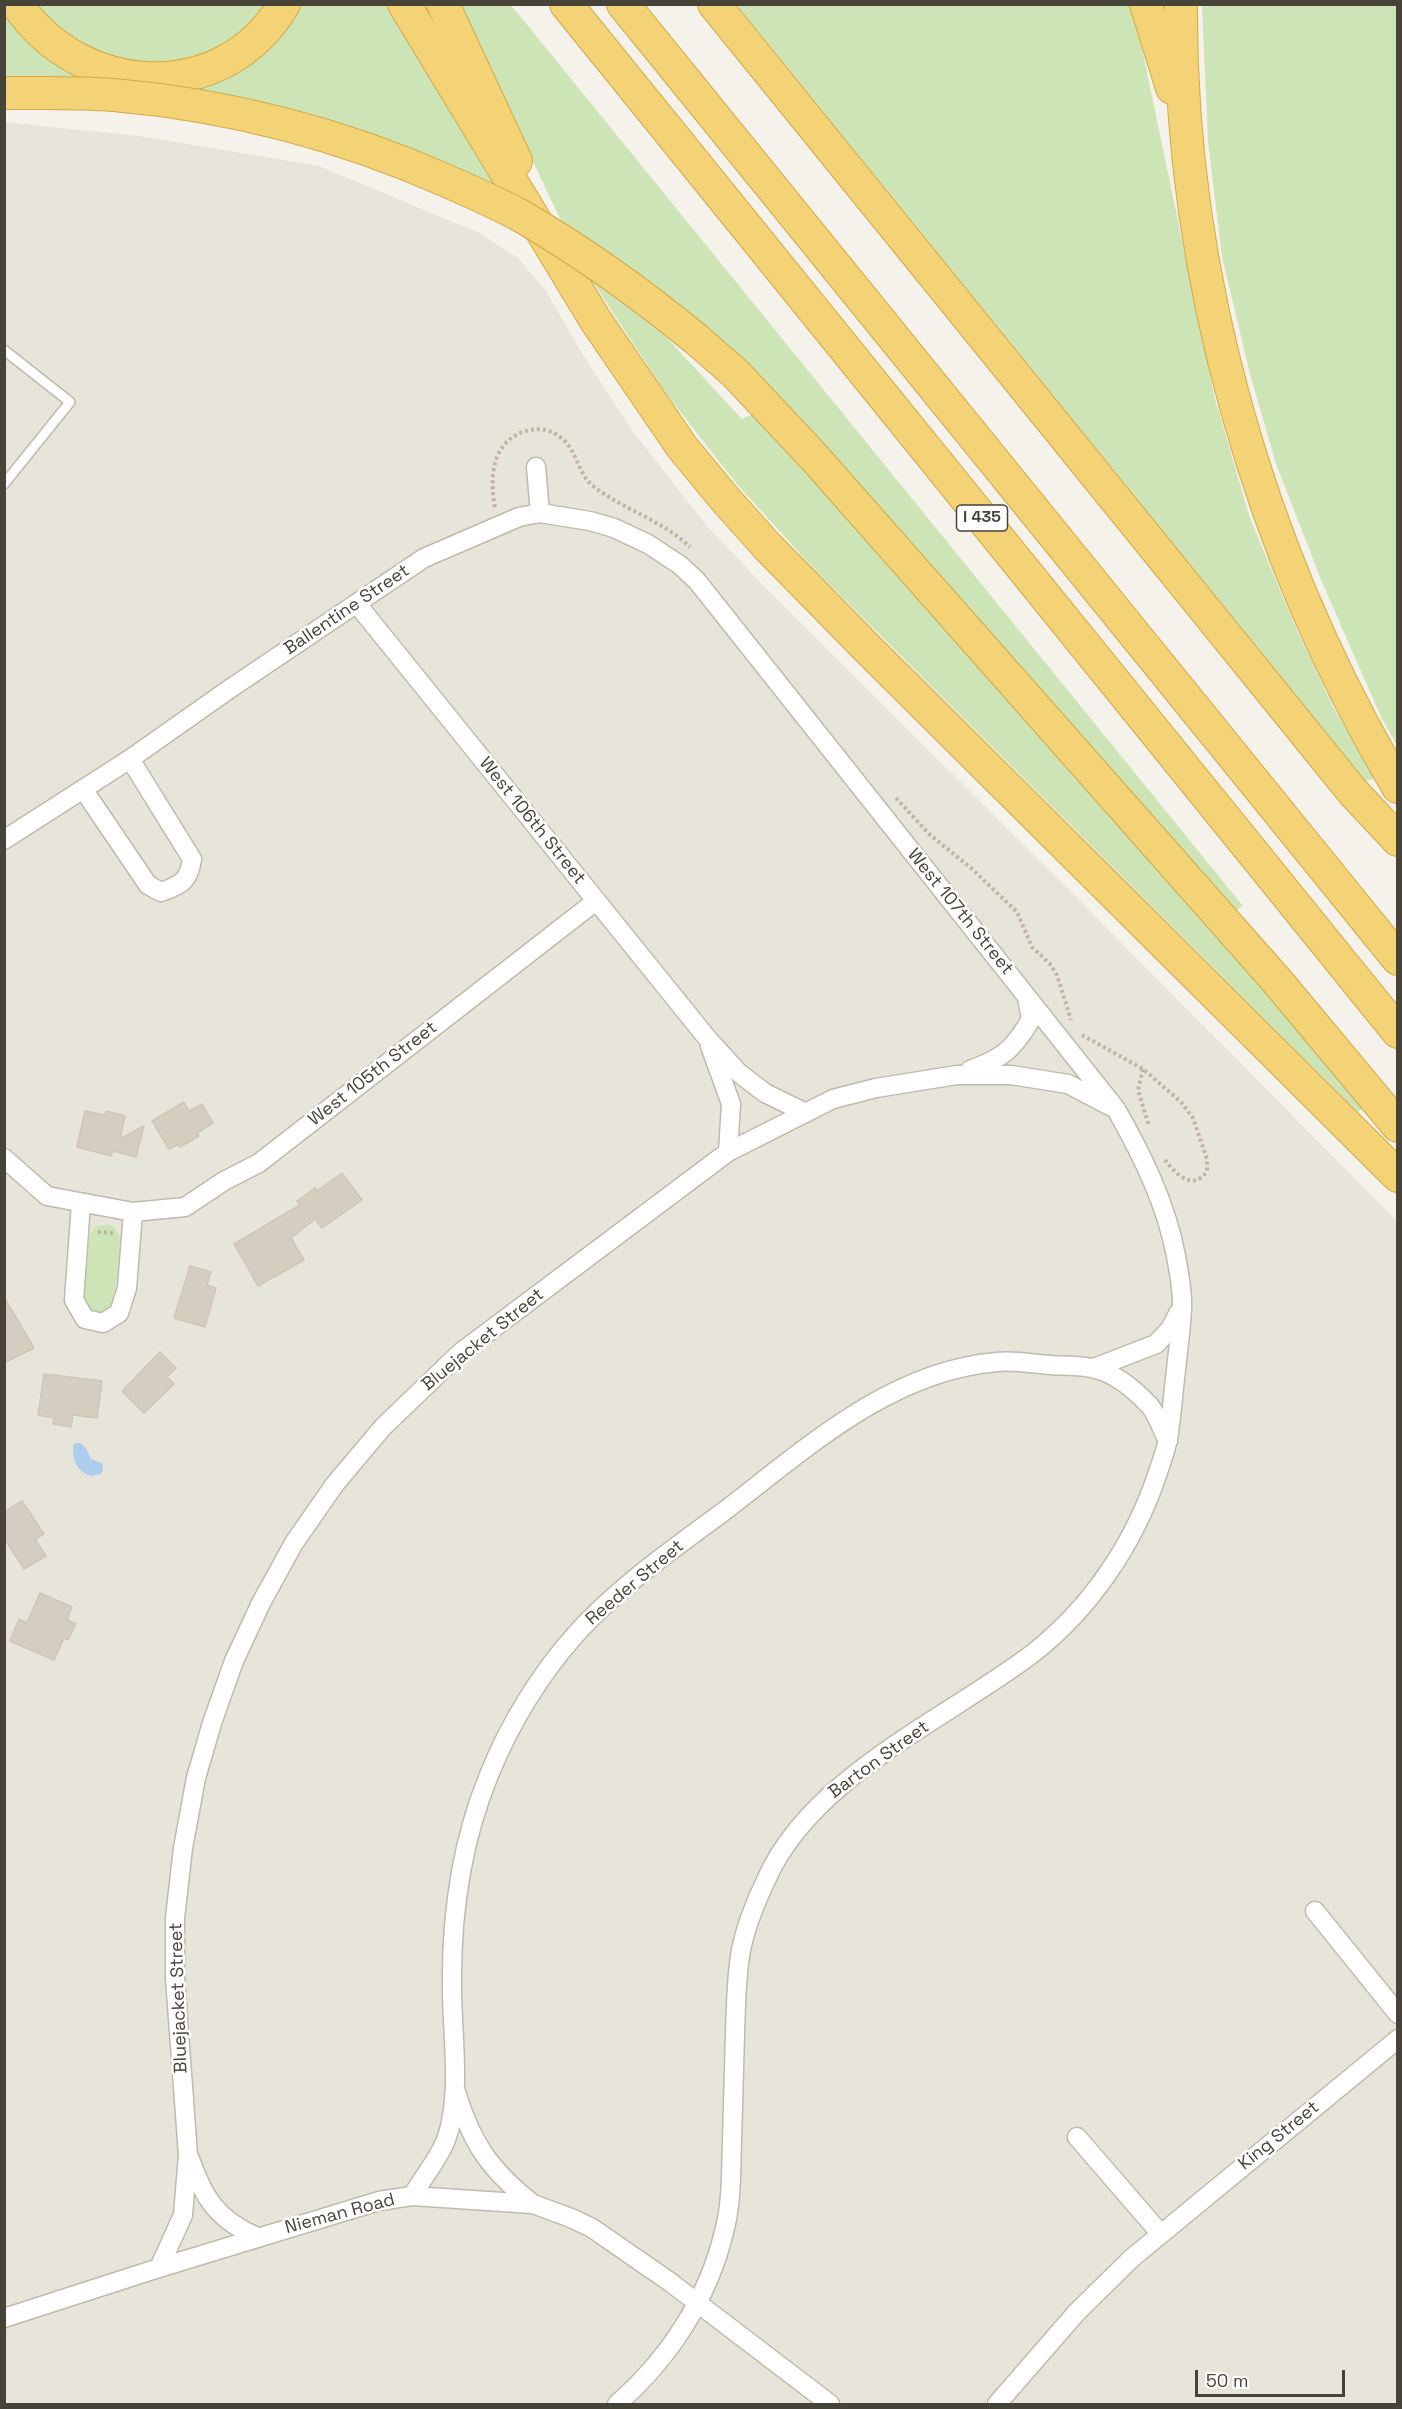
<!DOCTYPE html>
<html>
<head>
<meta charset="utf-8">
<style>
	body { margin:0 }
	#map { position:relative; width:1402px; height:2409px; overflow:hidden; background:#f4f2ea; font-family:"Space Grotesk",sans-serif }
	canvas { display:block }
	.frame { position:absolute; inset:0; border:6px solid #484339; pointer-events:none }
	.scale { position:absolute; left:1195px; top:2370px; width:150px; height:27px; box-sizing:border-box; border:3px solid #484339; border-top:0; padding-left:8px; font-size:18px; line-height:21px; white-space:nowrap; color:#484339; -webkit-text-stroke:4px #fff; paint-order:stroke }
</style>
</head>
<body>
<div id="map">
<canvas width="1402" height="2409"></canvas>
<div class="frame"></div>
<div class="scale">50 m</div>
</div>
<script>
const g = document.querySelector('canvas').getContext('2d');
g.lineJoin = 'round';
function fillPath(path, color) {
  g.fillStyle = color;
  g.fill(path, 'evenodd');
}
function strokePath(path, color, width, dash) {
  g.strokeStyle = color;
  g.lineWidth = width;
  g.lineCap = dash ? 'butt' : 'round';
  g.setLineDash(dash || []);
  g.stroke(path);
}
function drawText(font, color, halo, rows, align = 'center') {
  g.font = font + ' "Space Grotesk",sans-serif';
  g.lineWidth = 5;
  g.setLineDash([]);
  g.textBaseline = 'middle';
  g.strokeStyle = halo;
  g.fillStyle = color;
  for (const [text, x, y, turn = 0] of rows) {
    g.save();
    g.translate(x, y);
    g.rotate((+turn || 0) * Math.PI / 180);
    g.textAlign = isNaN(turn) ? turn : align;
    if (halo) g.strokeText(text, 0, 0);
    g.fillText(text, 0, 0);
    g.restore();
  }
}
const residential = new Path2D(`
	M 4,122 L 139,136 L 319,166 L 479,233 L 518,258 L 546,291 L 583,355 L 634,433 L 707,526 L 758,580 L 1078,899 L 1397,1221 L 1397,2404 L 5,2404 Z`);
const green = new Path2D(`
	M 4,5 L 93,80 L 5,83 Z
	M 39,5 L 265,5 L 253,22 L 218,47 L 177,64 L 128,61 L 86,46 L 52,22 Z
	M 302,5 L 387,5 L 494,185 L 399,147 L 306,114 L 180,88 L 265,47 L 291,23 Z
	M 459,5 L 511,5 L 1243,906 L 1234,912 L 754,375 L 563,225 Z
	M 737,5 L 1133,5 L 1215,399 L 1250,518 L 1292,619 L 1333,707 L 1376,778 L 1366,781 Z
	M 1202,5 L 1397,5 L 1397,745 L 1381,717 L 1322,582 L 1276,464 L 1250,374 L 1222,257 L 1208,142 Z
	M 587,273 L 642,311 L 742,419 L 755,413 L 1221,940 L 1364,1108 L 1358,1112 L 812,567 L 736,483 L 667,395 Z
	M 108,1224 C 132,1231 115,1285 112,1304 L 109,1309 L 99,1313 L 89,1309 L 83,1302 L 90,1235 L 95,1227 Z`);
const water = new Path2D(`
	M 76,1443 L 80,1443 L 86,1448 L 91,1459 L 102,1463 L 103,1470 L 101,1474 L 91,1476 C 75,1470 73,1460 73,1445 Z`);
const building = new Path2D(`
	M 184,1102 L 189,1111 L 202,1104 L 213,1123 L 197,1133 L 199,1136 L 180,1147 L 179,1144 L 169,1149 L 152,1121 Z
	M 85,1111 L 105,1115 L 106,1111 L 125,1116 L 120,1139 L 144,1126 L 136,1157 L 113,1151 L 111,1156 L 77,1147 Z
	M 342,1173 L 362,1200 L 322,1228 L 315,1219 L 291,1238 L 304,1260 L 258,1286 L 234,1244 L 300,1205 L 297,1201 L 315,1188 L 317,1191 Z
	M 190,1266 L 211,1272 L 207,1285 L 216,1288 L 205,1327 L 174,1318 Z
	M 4,1297 L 34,1348 L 4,1363 Z
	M 160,1352 L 176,1368 L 167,1377 L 174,1384 L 144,1413 L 122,1391 Z
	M 44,1374 L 102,1381 L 97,1418 L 73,1415 L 71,1427 L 53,1424 L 54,1418 L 38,1415 Z
	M 22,1501 L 44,1534 L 35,1539 L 46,1556 L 24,1569 L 4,1538 L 4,1512 Z
	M 40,1593 L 72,1607 L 67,1620 L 76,1624 L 68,1640 L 64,1638 L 54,1660 L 10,1641 L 19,1619 L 27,1623 Z`);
const path = new Path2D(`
	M 495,507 C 489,476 492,438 530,430 C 541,428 551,430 560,437 C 577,449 577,473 593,486 C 622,509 662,520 690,547
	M 896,798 L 929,834 L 971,868 L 1017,912 L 1032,947 L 1050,964 L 1057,975 L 1071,1020
	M 1082,1035 L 1143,1069 L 1181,1102 L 1193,1118 L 1207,1159 L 1207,1171 C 1193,1192 1176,1174 1165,1160
	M 1143,1069 L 1138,1090 L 1149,1126
	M 98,1232 L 115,1233`);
const lane = new Path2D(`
	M 4,350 L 70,402 L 4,484`);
const street = new Path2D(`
	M 536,467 L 540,513
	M 357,604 L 707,1038 L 739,1073 L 765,1093 L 806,1113
	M 83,789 L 148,885 L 161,892 C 181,885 189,881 192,859 L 130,759
	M 4,840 L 130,759 L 231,688 L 424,558 L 519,517 L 540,513 L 590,521 L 614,528 L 648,544 L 680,565 L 697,581 L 1116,1109 C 1142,1155 1166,1203 1176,1256 C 1179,1273 1183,1292 1182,1309 C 1181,1329 1178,1350 1176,1370 C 1173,1393 1172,1416 1168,1438 C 1166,1451 1161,1463 1157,1475 C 1134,1544 1090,1609 1032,1654 C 946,1719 812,1777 767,1878 C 756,1901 746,1925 741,1950 C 736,1977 736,2006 735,2034 C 734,2069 733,2105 732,2141 C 731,2170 732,2203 724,2232 C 708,2299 668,2360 617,2404
	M 710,1046 L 731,1104 L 728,1152
	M 970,1070 C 1003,1058 1014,1049 1031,1019 L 1027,998
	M 4,1158 L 47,1196 L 133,1212 L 185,1207 L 224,1181 L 259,1163 L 596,901
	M 81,1204 L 74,1300 L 85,1319 L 103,1323 L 119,1313 L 127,1288 L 133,1212
	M 1094,1368 L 1156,1344 L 1170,1329 L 1179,1312
	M 1315,1911 L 1398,2014
	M 456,2092 C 472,2144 490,2170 533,2204
	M 1077,2137 L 1160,2233
	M 190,2159 C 204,2199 218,2220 257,2237
	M 412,2196 C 422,2179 439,2158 446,2140 C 462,2095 452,2036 452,1988 C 451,1915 461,1843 489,1775 C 509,1725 540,1674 576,1634 C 618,1587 672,1550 723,1512 C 806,1449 889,1371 997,1362 C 1014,1360 1033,1364 1050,1365 C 1065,1366 1082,1365 1096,1369 C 1116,1374 1136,1391 1150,1406 C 1158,1416 1162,1430 1168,1441
	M 159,2268 L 183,2215 L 188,2155 L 175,1978 L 175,1918 L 183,1848 L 196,1778 L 212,1723 L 234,1661 L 261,1603 L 294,1543 L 335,1484 L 383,1427 L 460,1353 L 728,1152 L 833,1099 L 876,1088 L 957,1075 L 1011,1075 L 1068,1084 L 1110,1106
	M 4,2318 L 159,2268 L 379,2201 L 412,2196 L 533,2204 L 571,2218 L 592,2228 L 670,2282 L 830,2404
	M 997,2404 L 1077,2312 L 1132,2258 L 1398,2039`);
const highway = new Path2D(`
	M 17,4 C 81,99 224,107 284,4
	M 404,4 L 596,321 L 682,447 L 725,499 L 767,546 L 867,648 L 1398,1176
	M 443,4 L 516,161
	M 566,4 L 1398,1032
	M 623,4 L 1398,959
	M 714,4 L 1353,792 L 1398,840
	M 1146,4 L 1172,88
	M 1181,4 C 1179,275 1260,555 1398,787
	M 696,339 L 735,373 L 813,456 L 1277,981 L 1398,1126`);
const highwayBridge = new Path2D(`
	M 4,93 C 41,93 77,92 114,95 C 229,105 341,134 447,181 C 472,192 497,203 521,216 C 583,252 640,293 696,339`);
const shields = [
	[982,518,51]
];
const shieldNames = [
	["I 435",982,518]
];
const streetNames = [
	["Ballentine Street",347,610,-34],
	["West 106th Street",532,821,51],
	["West 107th Street",960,912,51],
	["West 105th Street",373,1074,-38],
	["Bluejacket Street",483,1340,-39],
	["Reeder Street",635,1583,-40],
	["Barton Street",879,1760,-36],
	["Bluejacket Street",179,1998,-92],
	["King Street",1279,2136,-39],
	["Nieman Road",340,2214,-15]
];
fillPath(residential, '#e7e4d9');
fillPath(green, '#cde5b6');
fillPath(water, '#accdec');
fillPath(building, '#d5cec0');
strokePath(building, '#cfc6b4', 1.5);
strokePath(lane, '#bfbaad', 12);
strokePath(street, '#bfbaad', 21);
strokePath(highway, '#d3a846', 34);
strokePath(path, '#c0b6a0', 4, [3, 3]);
strokePath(lane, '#fff', 9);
strokePath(street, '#fff', 18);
strokePath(highway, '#f4d276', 32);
strokePath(highwayBridge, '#d3a846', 34, []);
strokePath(highwayBridge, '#f4d276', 32);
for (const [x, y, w] of shields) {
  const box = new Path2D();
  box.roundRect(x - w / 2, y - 13, w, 26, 4.5);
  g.fillStyle = '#fff';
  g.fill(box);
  strokePath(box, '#484339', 1.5);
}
drawText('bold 16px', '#484339', null, shieldNames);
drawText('18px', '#484339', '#fff', streetNames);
</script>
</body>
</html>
